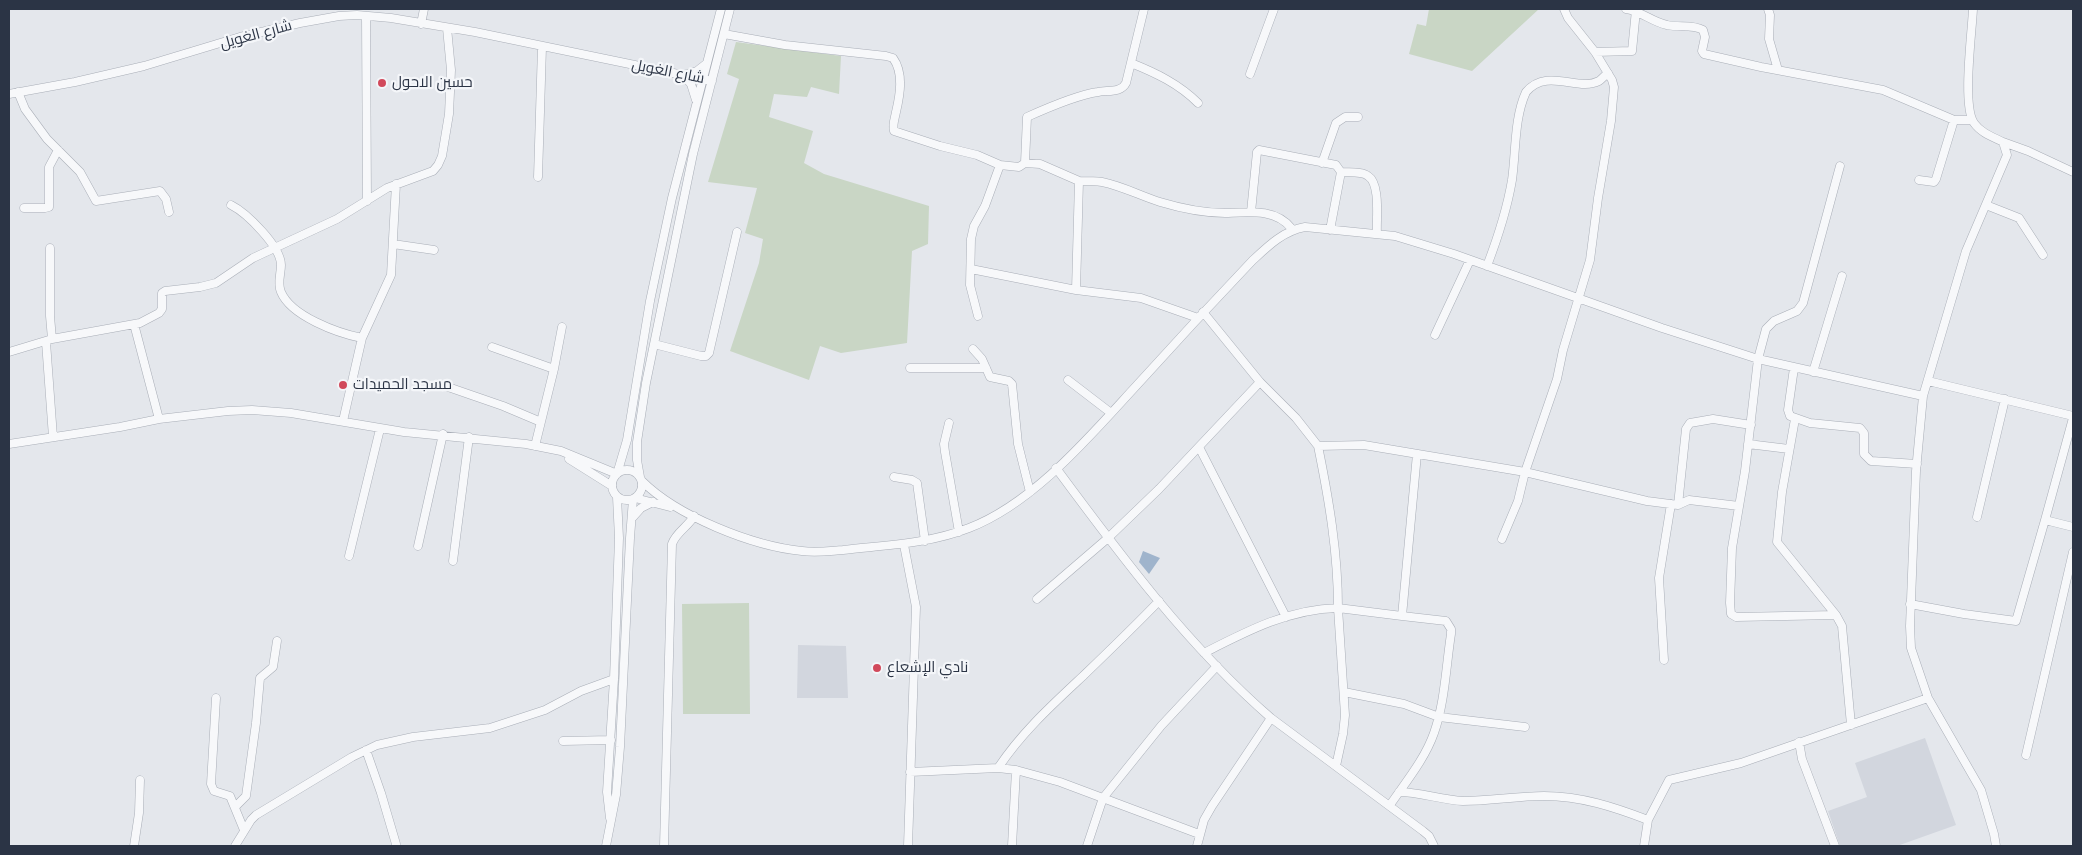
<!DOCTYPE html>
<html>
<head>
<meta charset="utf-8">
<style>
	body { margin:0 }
	#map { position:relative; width:2082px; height:855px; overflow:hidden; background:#e4e7ec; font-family:"Space Grotesk",sans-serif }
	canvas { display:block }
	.frame { position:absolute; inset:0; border:10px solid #2b3445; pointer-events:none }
</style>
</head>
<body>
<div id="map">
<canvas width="2082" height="855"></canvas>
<div class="frame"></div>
</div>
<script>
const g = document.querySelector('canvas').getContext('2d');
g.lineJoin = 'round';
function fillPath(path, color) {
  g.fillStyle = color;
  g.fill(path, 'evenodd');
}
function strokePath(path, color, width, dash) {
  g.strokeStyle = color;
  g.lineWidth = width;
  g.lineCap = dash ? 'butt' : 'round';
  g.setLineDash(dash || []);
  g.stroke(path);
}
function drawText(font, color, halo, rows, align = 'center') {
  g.font = font + ' "Space Grotesk",Cairo,sans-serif';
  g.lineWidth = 4.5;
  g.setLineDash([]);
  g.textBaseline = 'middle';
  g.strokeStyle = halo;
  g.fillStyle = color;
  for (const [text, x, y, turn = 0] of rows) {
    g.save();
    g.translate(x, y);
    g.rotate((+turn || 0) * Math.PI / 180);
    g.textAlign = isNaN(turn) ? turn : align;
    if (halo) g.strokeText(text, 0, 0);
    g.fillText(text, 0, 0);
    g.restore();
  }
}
const built = new Path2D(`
	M 798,645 L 846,646 L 848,698 L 797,698 Z
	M 1925,738 L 1956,825 L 1897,846 L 1840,846 L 1828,811 L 1867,797 L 1855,763 Z`);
const green = new Path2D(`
	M 1429,9 L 1539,9 L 1472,71 L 1409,54 L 1417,24 L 1426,26 Z
	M 736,42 L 841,56 L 839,94 L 811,87 L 807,97 L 774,94 L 769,117 L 813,131 L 804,163 L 824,174 L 929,206 L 928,244 L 912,251 L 907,343 L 841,353 L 820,346 L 809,380 L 730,351 L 759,263 L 763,239 L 745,233 L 757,188 L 708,182 L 739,79 L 727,74 Z
	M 749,603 L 750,714 L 683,714 L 682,604 Z`);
const water = new Path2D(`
	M 1143,551 L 1160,558 L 1149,574 L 1139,562 Z`);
const minor = new Path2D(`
	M 1626,9 C 1641,11 1652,22 1667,25 C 1679,28 1692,24 1703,30 L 1705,37 L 1702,51 L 1704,54 L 1761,67 L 1883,90 L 1954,120 L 1972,120
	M 1768,9 L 1770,15 L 1769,39 L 1778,70
	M 1973,9 C 1972,32 1962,106 1974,123 C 1981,133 1993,137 2003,142 L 2007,155 L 1966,251 L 1923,396 L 1916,471 L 1910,626 L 1911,648 L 1928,698 L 1981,790 L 1994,834 L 1996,846
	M 366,16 L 367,201
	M 421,24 L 424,9
	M 724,34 L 785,45 L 886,56 L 893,58 C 904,73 900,95 896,112 C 895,118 892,125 894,131 L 940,146 L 977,155 L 1000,165
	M 1595,52 L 1632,51 L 1636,10
	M 1131,63 C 1156,73 1179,84 1198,103
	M 1250,74 L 1274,9
	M 18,92 L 25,109 L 47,139 L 80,172 L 96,201 L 160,191 L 166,199 L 169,212
	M 9,94 L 75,82 L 144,66 L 240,37 L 300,23 L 339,16 L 357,15 L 391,18 L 475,32 L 712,81
	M 696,100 L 691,84 L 683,75 L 697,71 L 706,64
	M 2003,142 L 2028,151 L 2073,172
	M 1025,163 L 1027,117 C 1047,108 1077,95 1098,92 C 1108,90 1121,93 1126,83 L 1144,9
	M 1322,163 L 1336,123 L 1345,117 L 1358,117
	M 1840,166 L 1803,303 L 1797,311 L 1774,321 L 1766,329 L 1758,359 L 1745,471 L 1732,548 L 1730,603 L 1731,614 L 1736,617 L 1836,615 L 1842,626 L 1851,725
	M 1341,172 C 1348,173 1362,171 1368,176 C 1381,184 1376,220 1377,234
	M 538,177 L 542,47
	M 1919,180 L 1934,182 L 1936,179 L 1954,120
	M 231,205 C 247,213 281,247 281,265 C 281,274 277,283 281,292 C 291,316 337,333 362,338
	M 1986,205 L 2019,218 L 2043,255
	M 24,208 L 45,208 L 49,207 L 49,167 L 58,150
	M 1251,212 L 1257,152 L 1259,150 L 1336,165 L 1341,172 L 1330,230
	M 393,244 L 434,250
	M 50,248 L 50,316 L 52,339
	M 1487,266 C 1498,237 1507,210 1512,180 C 1516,152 1514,118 1526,92 C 1547,67 1578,92 1599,81 C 1602,79 1605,75 1608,73
	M 971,269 L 1076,290
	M 1203,312 L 1260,382 L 1296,418 L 1318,446
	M 978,316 L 970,285 L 971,239 L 974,226 L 985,206 L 1000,165 L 1019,167 L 1025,163 L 1040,164 L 1079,181
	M 1198,318 L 1141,298 L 1076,290 L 1079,181 C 1087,181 1095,181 1102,182 C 1122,186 1141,196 1160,202 C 1180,208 1204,213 1225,213 C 1248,212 1276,208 1292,229
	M 134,324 L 159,419
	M 1435,335 L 1470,260
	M 46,342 L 53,437
	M 654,344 L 701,356 L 706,356 L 709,353 L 737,232
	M 492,347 L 554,369
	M 973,349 L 982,359 L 990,377 L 1009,381 L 1012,384 L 1018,444 L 1030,492
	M 9,352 L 52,339 L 140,323 L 159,313 L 162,309 L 162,293 L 165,291 L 200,287 L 216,283 L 253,258 L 337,219 L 387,188 L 433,171 L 438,165 L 442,156 L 449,114 L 451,70 L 447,28
	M 910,368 L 986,368
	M 1794,368 L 1788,410 L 1790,416 L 1810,423 L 1860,428 L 1864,433 L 1864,454 L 1871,461 L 1917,464
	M 1813,372 L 1842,276
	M 1068,380 L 1111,413
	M 1928,381 L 2073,416
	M 448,387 L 503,406 L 541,422
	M 1795,419 L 1782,492 L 1777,542 L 1836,615
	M 343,421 L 362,338 L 391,275 L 396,184
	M 949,423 L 944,444 L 945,452 L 959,532
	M 9,444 L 120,427 L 159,419 L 228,411 L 252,410 L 291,413 L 404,432 L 526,444 L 561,451 L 617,474 L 627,440 L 650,301 L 672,198 L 721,9
	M 1748,444 L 1789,449
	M 535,446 L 554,369 L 562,327
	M 1199,447 L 1286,617
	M 569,459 L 612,486
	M 1056,468 C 1121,556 1188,646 1271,718 L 1423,831 L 1429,836 L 1434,846
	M612 485a15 15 0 1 1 30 0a15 15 0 1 1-30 0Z
	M 640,477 L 637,460 L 637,442 L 646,383 L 693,154 L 730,9
	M 894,477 L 912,480 L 917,483 L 925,541
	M 642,481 C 677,516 752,546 802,551 C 816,553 829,551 843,550 C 886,545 928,544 969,528 C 1034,503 1090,436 1137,385 C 1175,343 1213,302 1252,261 C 1268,246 1283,231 1305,227 L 1395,236 L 1454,254 L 1662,328 L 1758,359 L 1923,396
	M 635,498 L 670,507
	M 1678,505 L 1686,429 L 1690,423 L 1713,419 L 1751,425
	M 633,517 L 641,508 L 653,502
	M 1977,517 L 2005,399
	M 2045,520 L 2073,418
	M 1502,539 L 1518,501 L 1525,472 L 1557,379 L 1563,350 L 1590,260 L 1598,198 L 1611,121 L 1614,87 L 1612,80 L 1595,52 L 1568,18 L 1564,9
	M 904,545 L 916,607 L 908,846
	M 418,546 L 443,434
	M 349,556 L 380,429
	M 453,561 L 469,437
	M 1037,599 L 1108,538 L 1159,489 L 1260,382
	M 1910,604 L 1964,614 L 2016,621 L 2045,520 L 2073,527
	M 1204,653 C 1247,631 1289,609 1338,608 C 1338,553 1329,500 1318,446 L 1364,445 L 1525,472 L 1647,501 L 1678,505 L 1689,500 L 1739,506
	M 1664,660 L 1659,578 L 1671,504
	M 1344,692 L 1404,704 L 1439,717 L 1525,727
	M 216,698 L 211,784 L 214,791 L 230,796 L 244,830
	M 563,741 L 611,740
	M 1799,742 L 1802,759 L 1835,846
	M 366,750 L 381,793 L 396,844
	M 2026,755 L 2073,552
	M 1336,766 L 1343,734 L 1345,715 L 1338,608 L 1402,616 L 1417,454
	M 998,768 C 1022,732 1052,705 1083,676 C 1109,651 1134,627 1159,601
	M 910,772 L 998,768 L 1016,770 L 1060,782 L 1199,834
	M 1399,792 C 1420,792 1441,800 1463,801 C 1490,801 1517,796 1544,796 C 1581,796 1614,807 1648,820
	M 1390,805 C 1405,783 1425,759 1434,733 C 1445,702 1446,666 1451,634 L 1451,629 L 1446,621 L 1402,616
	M 235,807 L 246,796 L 256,723 L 260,678 L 273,667 L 277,641
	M 610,818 L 607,792 L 614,679 L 619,538 L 617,497
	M 134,846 L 139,813 L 140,780
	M 235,846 L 251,820 L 256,815 L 352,757 L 377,745 L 413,737 L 490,728 L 545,710 L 581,691 L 614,679
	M 606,846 L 616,795 L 620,747 L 630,538 L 633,499
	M 664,846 L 672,544 C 676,532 688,527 694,516
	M 1012,846 L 1016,770
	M 1087,846 L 1103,798 L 1161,726 L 1217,666
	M 1197,846 L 1204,820 L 1212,806 L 1271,718
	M 1644,846 L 1648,820 L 1669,780 L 1741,763 L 1928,698`);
const markers = [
	[382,83,5,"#d1495b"],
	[343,385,5,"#d1495b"],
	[877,668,5,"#d1495b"]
];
const streetNames = [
	["شارع الغويل",256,35,-15],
	["شارع الغويل",668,72,11]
];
const poiNames = [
	["حسين الاحول",392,83],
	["مسجد الحميدات",353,385],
	["نادي الإشعاع",887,668]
];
fillPath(built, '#d2d6de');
fillPath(green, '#c9d6c5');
fillPath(water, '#9fb4cc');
strokePath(minor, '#a9aeb7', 9);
strokePath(minor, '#f7f8fa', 8);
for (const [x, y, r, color] of markers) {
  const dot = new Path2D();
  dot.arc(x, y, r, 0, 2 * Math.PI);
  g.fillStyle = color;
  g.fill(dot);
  strokePath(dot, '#f4f6f9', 2);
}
drawText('15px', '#2b3445', '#f4f6f9', streetNames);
drawText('15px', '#2b3445', '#f4f6f9', poiNames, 'left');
</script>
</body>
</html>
